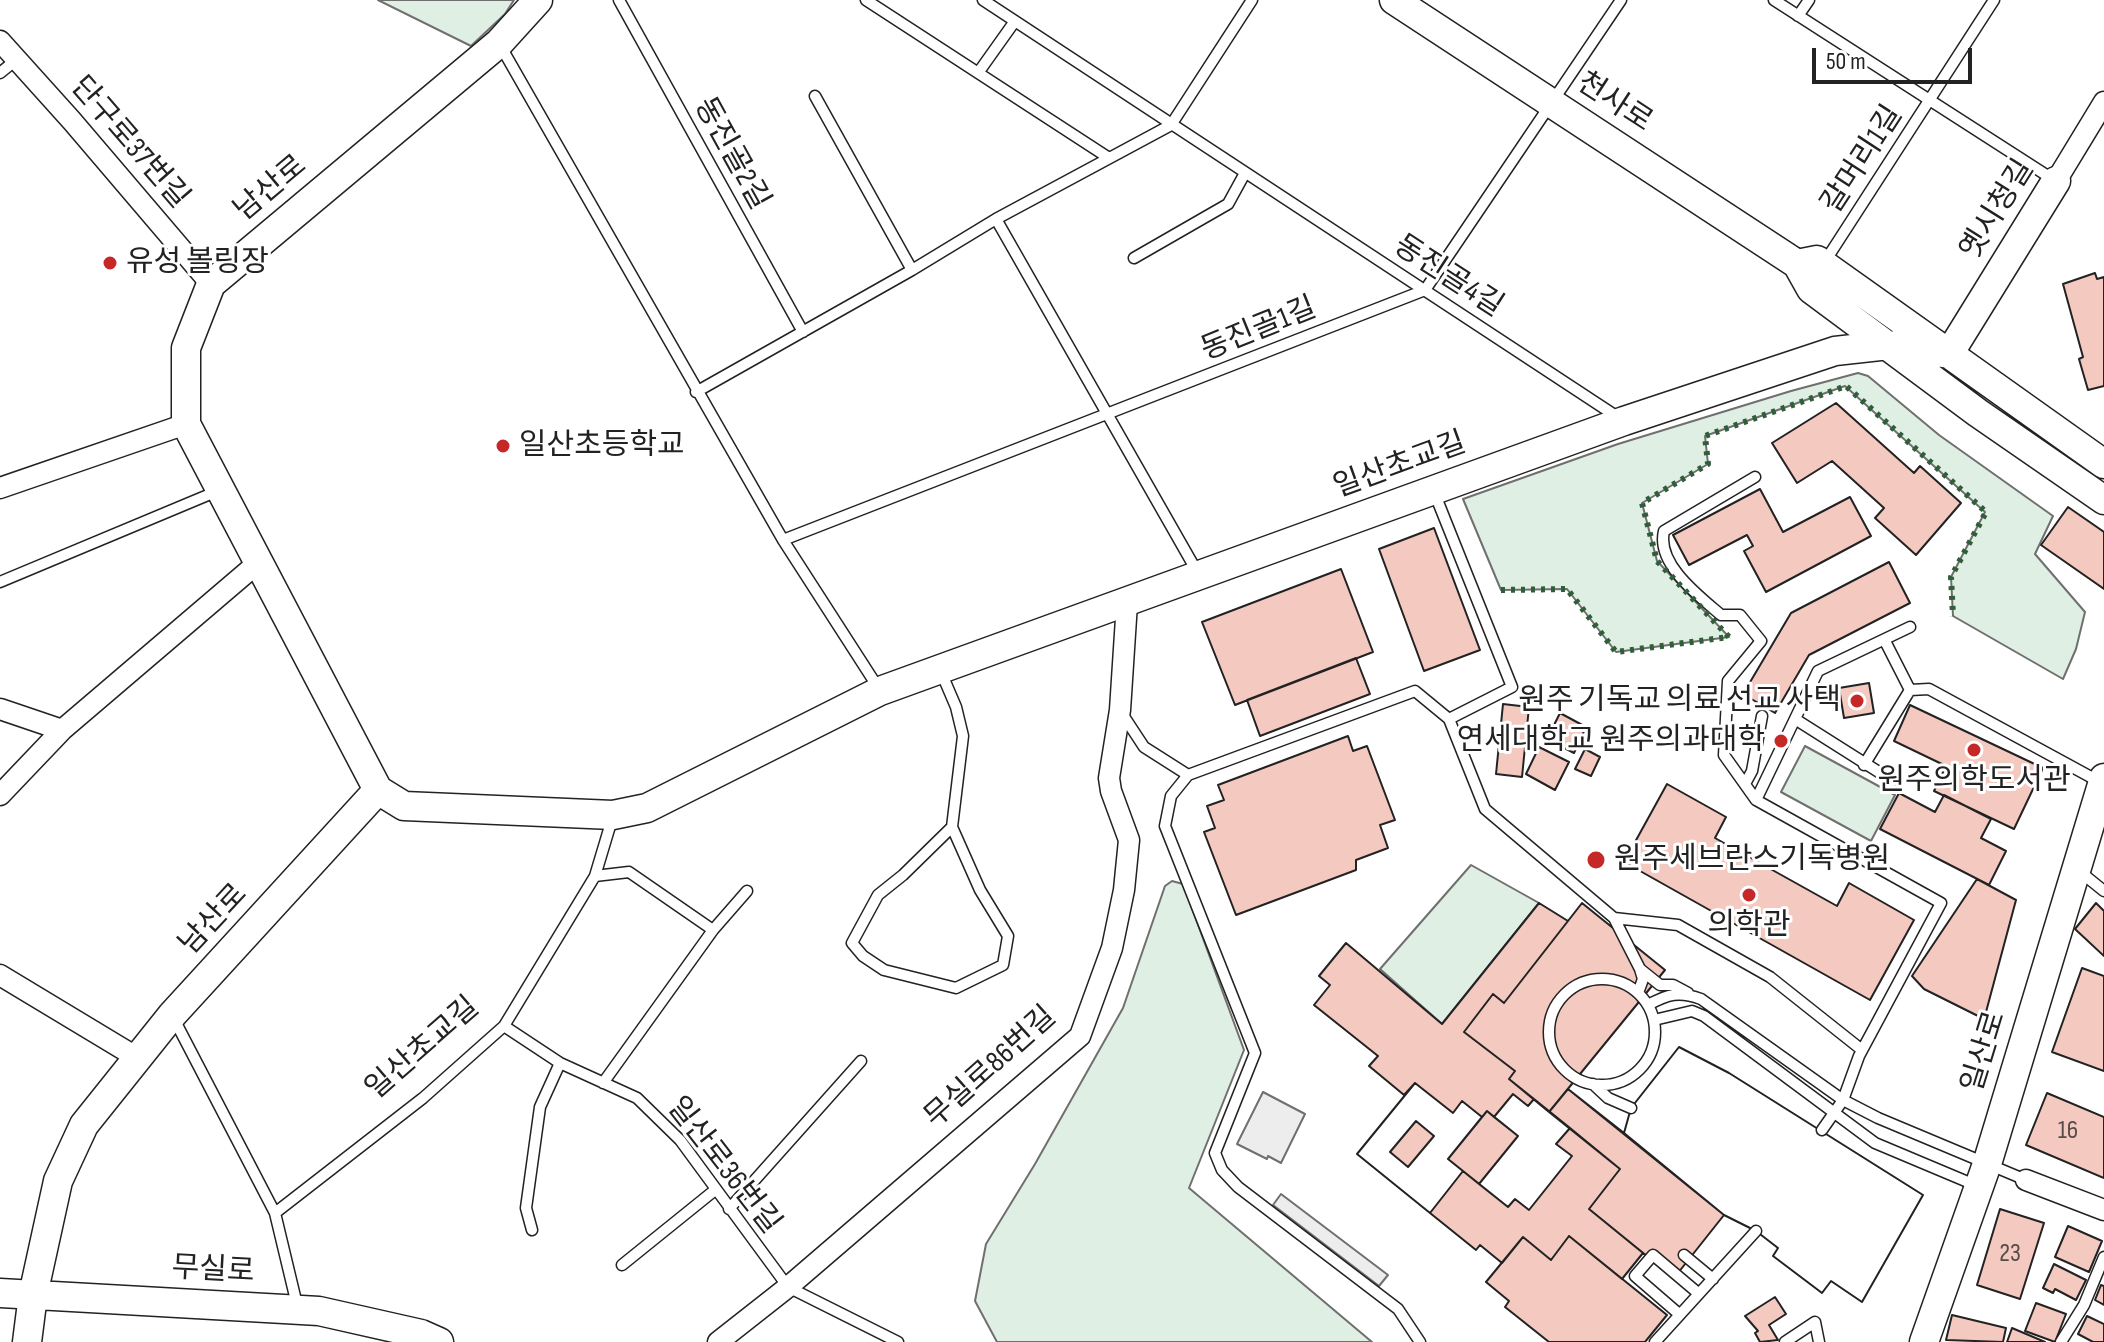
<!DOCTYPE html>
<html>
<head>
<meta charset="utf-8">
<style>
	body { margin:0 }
	#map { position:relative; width:2104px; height:1342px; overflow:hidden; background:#fff; font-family:"Sofia Sans Condensed",sans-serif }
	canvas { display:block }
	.scale { position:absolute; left:1812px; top:48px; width:160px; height:36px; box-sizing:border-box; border:4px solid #222; border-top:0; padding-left:10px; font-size:24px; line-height:28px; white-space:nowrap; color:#222; -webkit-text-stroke:6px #fff; paint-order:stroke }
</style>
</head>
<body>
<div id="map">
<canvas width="2104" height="1342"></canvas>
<div class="scale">50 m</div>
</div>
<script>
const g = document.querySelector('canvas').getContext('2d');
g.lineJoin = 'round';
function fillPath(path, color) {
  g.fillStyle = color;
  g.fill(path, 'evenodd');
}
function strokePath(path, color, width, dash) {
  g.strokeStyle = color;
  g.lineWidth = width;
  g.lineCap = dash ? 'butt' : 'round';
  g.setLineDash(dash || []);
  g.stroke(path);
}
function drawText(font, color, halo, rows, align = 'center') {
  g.font = font + ' "Sofia Sans Condensed","Noto Sans KR",sans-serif';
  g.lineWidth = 6;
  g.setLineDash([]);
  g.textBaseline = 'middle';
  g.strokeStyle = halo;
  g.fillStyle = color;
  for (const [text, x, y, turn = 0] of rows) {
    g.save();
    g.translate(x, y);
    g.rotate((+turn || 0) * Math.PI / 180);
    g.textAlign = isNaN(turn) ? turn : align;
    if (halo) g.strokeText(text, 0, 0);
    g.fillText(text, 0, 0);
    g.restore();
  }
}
const green = new Path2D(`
	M 378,0 L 514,0 L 505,14 L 471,46 Z
	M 1858,373 L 1868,376 L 1939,435 L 2053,516 L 2035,554 L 2085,612 L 2076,649 L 2063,679 L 1953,616 L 1951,577 L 1985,512 L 1845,386 L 1705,436 L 1708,464 L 1642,503 L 1657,561 L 1729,637 L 1616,652 L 1567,589 L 1501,590 L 1463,499 L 1618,444 L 1791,391 Z
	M 1805,746 L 1895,795 L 1871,841 L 1781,792 Z
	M 1471,865 L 1539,903 L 1442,1024 L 1380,969 Z
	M 1172,881 L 1183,884 L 1244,1050 L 1189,1188 L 1372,1342 L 997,1342 L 975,1301 L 986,1244 L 1035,1164 L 1123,1008 L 1165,886 Z`);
const parking = new Path2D(`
	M 1263,1092 L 1305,1114 L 1281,1163 L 1268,1156 L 1267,1159 L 1237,1144 Z
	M 1281,1194 L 1388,1275 L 1379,1286 L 1273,1205 Z`);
const building = new Path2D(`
	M 2095,273 L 2097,279 L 2104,277 L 2104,386 L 2088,390 L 2079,359 L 2083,357 L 2063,284 Z
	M 1836,403 L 1914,473 L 1920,466 L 1961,503 L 1916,555 L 1875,518 L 1884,508 L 1832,461 L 1797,483 L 1772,443 Z
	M 1760,489 L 1783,532 L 1850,497 L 1871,536 L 1766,592 L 1744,551 L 1753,546 L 1747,535 L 1689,565 L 1673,535 Z
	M 2068,507 L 2104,532 L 2104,589 L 2041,545 Z
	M 1434,528 L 1480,650 L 1424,671 L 1379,549 Z
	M 1889,562 L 1910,603 L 1809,655 L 1775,713 L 1743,694 L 1791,613 Z
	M 1341,569 L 1373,652 L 1235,705 L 1202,622 Z
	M 1356,658 L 1370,694 L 1260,736 L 1247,700 Z
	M 1869,683 L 1874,713 L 1844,718 L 1839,688 Z
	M 1503,704 L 1529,707 L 1522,777 L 1496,774 Z
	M 1910,705 L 2043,768 L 2014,829 L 1934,791 L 1946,766 L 1894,741 Z
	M 1560,713 L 1586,727 L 1574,753 L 1547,739 Z
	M 1348,736 L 1353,751 L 1367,746 L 1395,820 L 1380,825 L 1388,848 L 1356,860 L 1356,870 L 1236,915 L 1204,832 L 1215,828 L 1207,806 L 1224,800 L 1218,785 Z
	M 1539,747 L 1569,762 L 1555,790 L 1526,774 Z
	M 1585,749 L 1600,757 L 1591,776 L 1575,769 Z
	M 1667,784 L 1726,817 L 1715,838 L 1837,906 L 1849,883 L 1914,920 L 1870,1000 L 1624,862 Z
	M 1899,793 L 1935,812 L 1944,795 L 1991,819 L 1981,838 L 2006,851 L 1989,885 L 1880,829 Z
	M 1977,879 L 2016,900 L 1986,1012 L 1980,1017 L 1924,989 L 1912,976 Z
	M 1539,903 L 1568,921 L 1504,1003 L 1493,994 L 1464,1032 L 1515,1071 L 1509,1079 L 1534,1099 L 1528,1106 L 1513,1094 L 1494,1117 L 1518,1136 L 1479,1184 L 1508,1207 L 1515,1199 L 1529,1210 L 1572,1156 L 1556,1144 L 1570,1128 L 1620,1169 L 1589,1209 L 1643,1253 L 1622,1279 L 1569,1236 L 1551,1260 L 1523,1237 L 1502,1263 L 1480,1245 L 1476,1250 L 1430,1213 L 1463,1171 L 1448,1159 L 1482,1117 L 1462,1101 L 1453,1113 L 1415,1083 L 1404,1095 L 1369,1066 L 1378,1056 L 1314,1005 L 1330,985 L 1319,976 L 1346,943 L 1442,1024 Z
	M 1582,903 L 1665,970 L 1549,1112 L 1509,1079 L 1515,1071 L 1464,1032 L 1493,994 L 1504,1003 Z
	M 2096,903 L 2104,911 L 2104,956 L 2075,929 Z
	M 2082,968 L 2104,976 L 2104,1071 L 2052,1052 Z
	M 1679,1047 L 1729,1073 L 1923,1195 L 1862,1302 L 1831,1281 L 1822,1293 L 1773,1256 L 1778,1248 L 1756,1231 L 1724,1215 L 1568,1089 L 1624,1133 L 1631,1108 Z
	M 1679,1047 L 1729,1073 L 1923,1195 L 1862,1302 L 1831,1281 L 1822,1293 L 1773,1256 L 1778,1248 L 1756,1231 L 1724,1215 L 1624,1133 L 1631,1108 Z
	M 1415,1083 L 1453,1113 L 1462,1101 L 1482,1117 L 1448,1159 L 1463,1171 L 1430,1213 L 1357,1154 ZM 1416,1121 L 1434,1136 L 1408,1167 L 1390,1152 Z
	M 1415,1083 L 1453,1113 L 1462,1101 L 1482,1117 L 1448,1159 L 1463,1171 L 1430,1213 L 1357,1154 Z
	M 1568,1089 L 1724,1215 L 1674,1278 L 1589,1209 L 1620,1169 L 1549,1112 Z
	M 2047,1093 L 2104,1117 L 2104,1178 L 2026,1145 Z
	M 1513,1094 L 1528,1106 L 1534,1099 L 1570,1128 L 1556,1144 L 1572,1156 L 1529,1210 L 1515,1199 L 1508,1207 L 1479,1184 L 1518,1136 L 1494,1117 Z
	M 1513,1094 L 1528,1106 L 1534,1099 L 1570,1128 L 1556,1144 L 1572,1156 L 1529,1210 L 1515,1199 L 1508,1207 L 1448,1159 L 1487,1111 L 1494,1117 Z
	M 1487,1111 L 1518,1136 L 1479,1184 L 1448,1159 Z
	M 1416,1121 L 1434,1136 L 1408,1167 L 1390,1152 Z
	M 1416,1121 L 1434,1136 L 1408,1167 L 1390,1152 Z
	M 2000,1209 L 2044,1223 L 2020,1299 L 1977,1285 Z
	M 2068,1226 L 2102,1241 L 2089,1272 L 2055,1257 Z
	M 1569,1236 L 1667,1315 L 1645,1342 L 1549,1342 L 1505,1307 L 1509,1301 L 1486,1282 L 1523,1237 L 1551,1260 Z
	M 2054,1264 L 2086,1280 L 2076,1300 L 2055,1289 L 2053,1293 L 2043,1288 Z
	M 2101,1285 L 2104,1286 L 2104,1305 L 2095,1300 Z
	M 1775,1297 L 1786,1314 L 1769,1325 L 1778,1340 L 1760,1342 L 1755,1333 L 1758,1331 L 1745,1316 Z
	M 2036,1303 L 2066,1314 L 2055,1342 L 2025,1331 Z
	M 1952,1315 L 2006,1328 L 2003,1342 L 1946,1340 Z
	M 2087,1316 L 2104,1324 L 2104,1342 L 2093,1342 L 2078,1334 Z
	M 2012,1328 L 2045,1342 L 2007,1342 Z`);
const lane = new Path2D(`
	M 619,0 L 803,332
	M 866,0 L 1109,158
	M 983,0 L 1619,418
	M 1774,0 L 2054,180
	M 1798,16 L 1809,0
	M 500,45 L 783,540 L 879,689
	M 0,73 L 16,60
	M 978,73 L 1015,21
	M 815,96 L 912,270
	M 996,219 L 1199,575
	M 1134,258 L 1228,204 L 1245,173
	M 1824,263 L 1994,0
	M 696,392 L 912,270 L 996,219 L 1171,125 L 1252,0
	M 1755,477 L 1664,531 C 1656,564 1699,596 1721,615 L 1740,615 L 1761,641 L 1728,681 L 1724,755 L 1756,800 L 1941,903 L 1859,1056 L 1843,1100 L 1822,1130
	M 1434,492 L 1512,687 L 1449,719
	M 783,540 L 1425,290 L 1621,0
	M 0,582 L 220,490
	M 1885,641 L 1910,690
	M 941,672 L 956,707 L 963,736 L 952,827 L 980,890 L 1008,936 L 1003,965 L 956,988 L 884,970 L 863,956 L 852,943 L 878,895 L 903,875 L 952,827
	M 1910,690 L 1929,689 L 2100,782
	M 1121,712 L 1144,747 L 1188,775
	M 1795,719 L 1893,781
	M 1864,765 L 1910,690
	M 1745,784 L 1752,771 L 1762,716
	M 1756,800 L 1818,671 L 1910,627
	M 2078,870 L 2104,891
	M 595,876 L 629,872 L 713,930
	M 1614,918 L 1640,969 L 1643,979 L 1638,993
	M 1640,969 L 1660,985 L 1673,985 L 1688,993
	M1549 1032a53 53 0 1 1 106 0a53 53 0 1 1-106 0Z
	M 1648,1005 C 1668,994 1679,991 1701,999 L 1843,1100 L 1878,1118 L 2026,1180
	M 173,1017 L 275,1213 L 298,1309
	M 1654,1020 L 1692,1011 L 1704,1016 L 1875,1143 L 1975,1185
	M 504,1026 L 560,1063 L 637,1098 L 680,1140 L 788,1287 L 898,1342
	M 603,1083 L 713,930 L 747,891
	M 1593,1084 L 1608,1098 L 1631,1108
	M 729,1209 L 861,1061
	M 275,1213 L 423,1098 L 504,1026 L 595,876 L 613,816
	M 532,1230 L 526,1208 L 540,1107 L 560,1063
	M 1684,1255 L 1713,1279
	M 622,1265 L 715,1190
	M 1679,1314 L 1635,1276 L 1653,1255 L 1698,1293
	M 1420,1342 L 1398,1309 L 1238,1187 L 1222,1170 L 1215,1153 L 1255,1053 L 1165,826 L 1171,796 L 1188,775 L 1415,691 L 1449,719 L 1485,809 L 1614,918 L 1678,925 L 1770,977 L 1862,1050
	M 1655,1342 L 1756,1231
	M 1785,1342 L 1815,1322 L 1819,1342
	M 2061,1342 L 2084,1305 L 2104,1257`);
const street = new Path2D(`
	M 0,41 L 72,121 L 211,284
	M 2056,181 L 2104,102
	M 0,488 L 186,424
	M 0,709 L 62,730
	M 0,795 L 62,730 L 260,561
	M 0,975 L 136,1057
	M 2026,1180 L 2104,1210
	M 718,1342 L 788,1287 L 1080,1036 L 1112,948 L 1124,890 L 1129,840 L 1111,791 L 1109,778 L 1120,710 L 1127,603`);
const secondary = new Path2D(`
	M 1394,0 L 1797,264 L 1811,289 L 1978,413 L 2104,500
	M 1797,264 L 1817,260 L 2104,464
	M 378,790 L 404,806 L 613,815 L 647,808 L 880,691 L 1624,421 L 1835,351 L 1889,345 L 1949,354 L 2056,181
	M 378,790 L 186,424 L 186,348 L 211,284 L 499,43 L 538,0
	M 0,1293 L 319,1311 L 421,1334 L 439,1342
	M 27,1342 L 33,1295 L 58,1181 L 84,1125 L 172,1015 L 378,790
	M 1924,1342 L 1987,1164 L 2104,778`);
const hedge = new Path2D(`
	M 1501,590 L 1567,589 L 1616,652 L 1729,637 L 1657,561 L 1642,503 L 1708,464 L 1705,436 L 1846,386 L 1986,512 L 1951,577 L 1953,616`);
const markers = [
	[110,263,8,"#c62828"],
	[503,446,8,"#c62828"],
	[1857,701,8,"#c62828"],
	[1781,741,8,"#c62828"],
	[1974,750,8,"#c62828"],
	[1596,860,10,"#c62828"],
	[1749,895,8,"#c62828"]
];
const numberNames = [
	["16",2068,1131],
	["23",2010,1254]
];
const streetNames = [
	["천사로",1614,103,33],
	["단구로37번길",129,143,49],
	["동진골2길",731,154,61],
	["갈머리1길",1863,160,-57],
	["남산로",271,189,-40],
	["옛시청길",1998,210,-58],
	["동진골4길",1448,277,33],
	["동진골1길",1259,330,-22],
	["일산초교길",1400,466,-20],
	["남산로",214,920,-47],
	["일산초교길",423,1049,-41],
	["일산로",1985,1052,-73],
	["무실로86번길",991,1068,-42],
	["일산로36번길",723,1166,52],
	["무실로",213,1271,3]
];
const poiNames = [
	["유성 볼링장",126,263],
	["일산초등학교",519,446],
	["원주 기독교 의료 선교 사택",1841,701,"right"],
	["연세대학교 원주의과대학",1765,741,"right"],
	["원주의학도서관",1974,781,"center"],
	["원주세브란스기독병원",1614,860],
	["의학관",1749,926,"center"]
];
fillPath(green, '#e0efe3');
strokePath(green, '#6f6f6f', 2);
fillPath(parking, '#ededed');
strokePath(parking, '#6f6f6f', 2);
fillPath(building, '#f3c9c0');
strokePath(building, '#222', 2);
strokePath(lane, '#222', 13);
strokePath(street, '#222', 23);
strokePath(secondary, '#222', 31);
strokePath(lane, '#fff', 10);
strokePath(street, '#fff', 20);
strokePath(secondary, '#fff', 28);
strokePath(hedge, '#2f5e38', 6, [4, 6]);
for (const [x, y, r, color] of markers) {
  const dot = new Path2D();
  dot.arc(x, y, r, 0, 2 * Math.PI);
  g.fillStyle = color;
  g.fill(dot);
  strokePath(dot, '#fff', 3);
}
drawText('26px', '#564c4a', null, numberNames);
drawText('30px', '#222', '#fff', streetNames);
drawText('30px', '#222', '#fff', poiNames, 'left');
</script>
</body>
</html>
